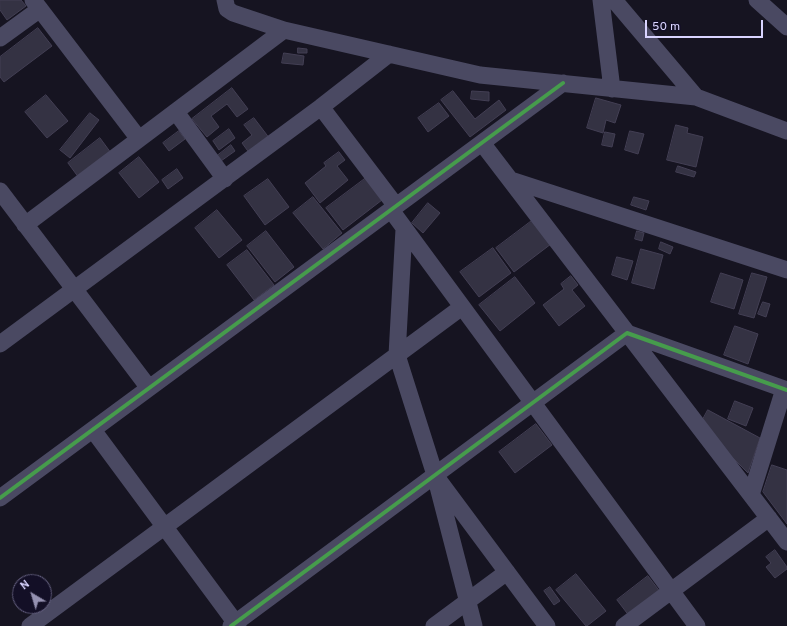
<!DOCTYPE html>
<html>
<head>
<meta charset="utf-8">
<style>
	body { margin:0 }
	#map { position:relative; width:787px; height:626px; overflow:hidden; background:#161421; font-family:Overpass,sans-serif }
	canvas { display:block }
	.north { position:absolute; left:12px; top:574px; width:40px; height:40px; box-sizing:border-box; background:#130f26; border:1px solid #625e7d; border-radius:50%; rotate:322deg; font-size:11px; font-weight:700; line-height:16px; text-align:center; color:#d9d4ff }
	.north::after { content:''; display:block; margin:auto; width:14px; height:18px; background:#9591b1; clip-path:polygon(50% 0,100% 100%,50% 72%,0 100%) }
	.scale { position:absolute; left:645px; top:20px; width:118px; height:18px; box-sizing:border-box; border:2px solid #d9d4ff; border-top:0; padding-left:5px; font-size:12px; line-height:14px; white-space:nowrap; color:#d9d4ff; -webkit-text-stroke:3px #130f26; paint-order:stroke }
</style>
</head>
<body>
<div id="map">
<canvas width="787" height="626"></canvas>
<div class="north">N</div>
<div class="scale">50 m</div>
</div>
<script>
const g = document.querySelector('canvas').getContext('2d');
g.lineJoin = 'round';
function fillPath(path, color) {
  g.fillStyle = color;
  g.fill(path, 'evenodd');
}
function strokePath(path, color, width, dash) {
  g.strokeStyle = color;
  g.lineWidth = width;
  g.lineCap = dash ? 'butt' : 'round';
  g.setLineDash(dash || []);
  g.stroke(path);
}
const building = new Path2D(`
	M 0,0 L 21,0 L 26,6 L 7,20 L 0,10 Z
	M 38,28 L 52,46 L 4,82 L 0,77 L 0,57 Z
	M 298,48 L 307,49 L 307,53 L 298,53 Z
	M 284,53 L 304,56 L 303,65 L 282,63 Z
	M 232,88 L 248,109 L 237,117 L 227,104 L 211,116 L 219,127 L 207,137 L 192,119 Z
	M 453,91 L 475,119 L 499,100 L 506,110 L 470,137 L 441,100 Z
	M 472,91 L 489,92 L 489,101 L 471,99 Z
	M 46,95 L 68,121 L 47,138 L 25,112 Z
	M 596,98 L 621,105 L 615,123 L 606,120 L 603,133 L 587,128 Z
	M 439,103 L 449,116 L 428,132 L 418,118 Z
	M 90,113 L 99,120 L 70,158 L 60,150 Z
	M 254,118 L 270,139 L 250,154 L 242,143 L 252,135 L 244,125 Z
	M 676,125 L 688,128 L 687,133 L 703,137 L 696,167 L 667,160 Z
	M 229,129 L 235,138 L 219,150 L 213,141 Z
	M 179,131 L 185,139 L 169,151 L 163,143 Z
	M 630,131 L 644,134 L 638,154 L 625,150 Z
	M 605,132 L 615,134 L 612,147 L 602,145 Z
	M 100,138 L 111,153 L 79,178 L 68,163 Z
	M 231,145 L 235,151 L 221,161 L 217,156 Z
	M 339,152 L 345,160 L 337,166 L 348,180 L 320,203 L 305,183 L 326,166 L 324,163 Z
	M 139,157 L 159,182 L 139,198 L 119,173 Z
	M 678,166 L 696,172 L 694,177 L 676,172 Z
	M 177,169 L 183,178 L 168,189 L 162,180 Z
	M 366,178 L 382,200 L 343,230 L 326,208 Z
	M 268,179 L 289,207 L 265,225 L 244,196 Z
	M 313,197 L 342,233 L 323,249 L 293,213 Z
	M 634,197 L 649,201 L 646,210 L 631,205 Z
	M 428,203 L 440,213 L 423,233 L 412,223 Z
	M 217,210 L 242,240 L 219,258 L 195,228 Z
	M 533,220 L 551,244 L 514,272 L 496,248 Z
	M 266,231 L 294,267 L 275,282 L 247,246 Z
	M 637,231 L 644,233 L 642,241 L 635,239 Z
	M 661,242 L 673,247 L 670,254 L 659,249 Z
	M 493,248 L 511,273 L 479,297 L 460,272 Z
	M 641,249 L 663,255 L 654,289 L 632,283 Z
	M 247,250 L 274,285 L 254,300 L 227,265 Z
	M 617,257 L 633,261 L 627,280 L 612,275 Z
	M 721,273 L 743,280 L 734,309 L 711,302 Z
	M 752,273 L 767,277 L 754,318 L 739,314 Z
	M 571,276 L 578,285 L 572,290 L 585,306 L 559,326 L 543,305 L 564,289 L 561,284 Z
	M 515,277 L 535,303 L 500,331 L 479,305 Z
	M 763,302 L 770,304 L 766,317 L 758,314 Z
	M 735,326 L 758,334 L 748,364 L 724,355 Z
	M 735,401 L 753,408 L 746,426 L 728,419 Z
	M 708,410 L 760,438 L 748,473 L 700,425 Z
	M 536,424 L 552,445 L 515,473 L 499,452 Z
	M 772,465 L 787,470 L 787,524 L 763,492 Z
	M 775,550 L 787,567 L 787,569 L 775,578 L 766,567 L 771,563 L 766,557 Z
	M 576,574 L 606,611 L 587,626 L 586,626 L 556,590 Z
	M 648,576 L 661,593 L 630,617 L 617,600 Z
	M 550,587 L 560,601 L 554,605 L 544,591 Z`);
const minor = new Path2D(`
	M 33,0 L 139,139
	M 225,0 L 227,9 L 233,13 L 284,30 L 480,75 L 696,97 L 787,131
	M 601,0 L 612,89
	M 614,0 L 696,97
	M 757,0 L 787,27
	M 0,38 L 40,9
	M 321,107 L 396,206
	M 176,112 L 225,179
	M 482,143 L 787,542
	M 511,180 L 787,270
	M 0,191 L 149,388
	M 391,210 L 697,626
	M 25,225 L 284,30
	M 404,229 L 397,355 L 435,475 L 474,626
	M 0,344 L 321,107 L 389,54
	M 93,430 L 238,626
	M 440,482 L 547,626
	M 751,495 L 784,389
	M 0,498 L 563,83
	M 30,626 L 462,307
	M 231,626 L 627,333 L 787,390
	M 434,626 L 507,572
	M 624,626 L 769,518`);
const cycleway = new Path2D(`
	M 0,498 L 563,83
	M 231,626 L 627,333 L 787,390`);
fillPath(building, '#343243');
strokePath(building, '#433f54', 1);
strokePath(minor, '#4a4962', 17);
strokePath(cycleway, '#469c4c', 4);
</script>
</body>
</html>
